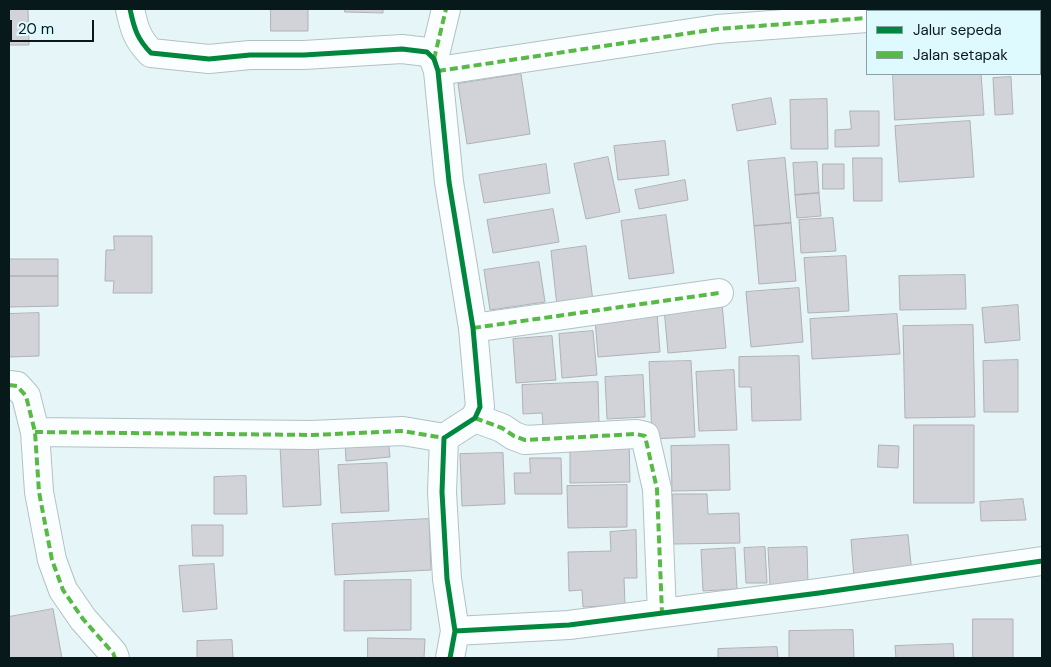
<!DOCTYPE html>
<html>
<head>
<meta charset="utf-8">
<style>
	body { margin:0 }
	#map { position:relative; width:1051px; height:667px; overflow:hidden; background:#e6f5f7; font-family:"DM Sans",sans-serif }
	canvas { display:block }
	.frame { position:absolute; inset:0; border:10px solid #08191c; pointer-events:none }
	.legend { position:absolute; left:866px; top:10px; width:175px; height:65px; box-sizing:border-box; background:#dffafe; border:1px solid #89a0a4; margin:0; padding:6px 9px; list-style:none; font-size:15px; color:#08191c }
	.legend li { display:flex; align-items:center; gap:10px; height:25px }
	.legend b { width:25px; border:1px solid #89a0a4 }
	.scale { position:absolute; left:10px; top:20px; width:84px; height:22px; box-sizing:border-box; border:2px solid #08191c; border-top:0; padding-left:6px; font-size:15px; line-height:18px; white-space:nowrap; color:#08191c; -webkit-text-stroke:4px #dffafe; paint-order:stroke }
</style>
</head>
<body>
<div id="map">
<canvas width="1051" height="667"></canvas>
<div class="frame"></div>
<ul class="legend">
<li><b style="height:6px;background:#00873e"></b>Jalur sepeda</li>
<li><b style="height:6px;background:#58b947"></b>Jalan setapak</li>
</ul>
<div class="scale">20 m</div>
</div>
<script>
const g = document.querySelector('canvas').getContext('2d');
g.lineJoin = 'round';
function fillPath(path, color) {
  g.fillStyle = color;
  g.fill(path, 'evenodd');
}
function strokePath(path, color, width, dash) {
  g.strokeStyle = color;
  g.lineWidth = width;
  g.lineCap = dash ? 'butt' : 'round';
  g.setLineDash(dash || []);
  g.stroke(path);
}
const building = new Path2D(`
	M 9,9 L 28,9 L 29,45 L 9,45 Z
	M 271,9 L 308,9 L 308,31 L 271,31 Z
	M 345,9 L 383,9 L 383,13 L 345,12 Z
	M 521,74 L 530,134 L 467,144 L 458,84 Z
	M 893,74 L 981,74 L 984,115 L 895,120 Z
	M 1011,77 L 1013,114 L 995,115 L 993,78 Z
	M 771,98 L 776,124 L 737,131 L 732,105 Z
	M 827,99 L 828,149 L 791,149 L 790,100 Z
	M 850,111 L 879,111 L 879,146 L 835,147 L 835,130 L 851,129 Z
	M 970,121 L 974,177 L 899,182 L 895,126 Z
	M 665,141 L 669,175 L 618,180 L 614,146 Z
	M 608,157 L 620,212 L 586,219 L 574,164 Z
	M 785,158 L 791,223 L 754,226 L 748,161 Z
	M 853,158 L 882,158 L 882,201 L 854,201 Z
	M 817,162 L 819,193 L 795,195 L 793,163 Z
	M 546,164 L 550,193 L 484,203 L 479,175 Z
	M 823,164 L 844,164 L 844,189 L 823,189 Z
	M 685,180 L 688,200 L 639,209 L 635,190 Z
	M 819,193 L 821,216 L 797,218 L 795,195 Z
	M 553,209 L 559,242 L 493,253 L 487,220 Z
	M 666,215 L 674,273 L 629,279 L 621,221 Z
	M 833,218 L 836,251 L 801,253 L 799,220 Z
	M 791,223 L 796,281 L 759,284 L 754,226 Z
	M 114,236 L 152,236 L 152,293 L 113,293 L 114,281 L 105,281 L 106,250 L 114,250 Z
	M 586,246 L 593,301 L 557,306 L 551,251 Z
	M 846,256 L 849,311 L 808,313 L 804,258 Z
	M 9,259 L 58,259 L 58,276 L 9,276 Z
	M 539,262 L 545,302 L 490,310 L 484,270 Z
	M 965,275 L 966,309 L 900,310 L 899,276 Z
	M 9,276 L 58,276 L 58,306 L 9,307 Z
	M 799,288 L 803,342 L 751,347 L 746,292 Z
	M 722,303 L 726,348 L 668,353 L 664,308 Z
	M 1018,305 L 1020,340 L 985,343 L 982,308 Z
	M 39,313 L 39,356 L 9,357 L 9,314 Z
	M 657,313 L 660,352 L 598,357 L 595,319 Z
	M 897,314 L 900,354 L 812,359 L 810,319 Z
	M 973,325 L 975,417 L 905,418 L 903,326 Z
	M 593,331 L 597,375 L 562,378 L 559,334 Z
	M 552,336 L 556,380 L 516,383 L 513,339 Z
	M 799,356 L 801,420 L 752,421 L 751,387 L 739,387 L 739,357 Z
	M 1018,360 L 1018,412 L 984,412 L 983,361 Z
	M 691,361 L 695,437 L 652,439 L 649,362 Z
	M 734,370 L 737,430 L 699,431 L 696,372 Z
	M 643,375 L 645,417 L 607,419 L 605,377 Z
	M 598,382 L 599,423 L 543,425 L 542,413 L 523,414 L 522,385 Z
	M 914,425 L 974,425 L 974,503 L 914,503 Z
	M 388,437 L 390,457 L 346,461 L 345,440 Z
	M 629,439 L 630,482 L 570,483 L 570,440 Z
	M 318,443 L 321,505 L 283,507 L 280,445 Z
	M 729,445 L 730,490 L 672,491 L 671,446 Z
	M 879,445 L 899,446 L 898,468 L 878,467 Z
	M 503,453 L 505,504 L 462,506 L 460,454 Z
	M 530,458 L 561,458 L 562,494 L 515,494 L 514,473 L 530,473 Z
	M 387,463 L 389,511 L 341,513 L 338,465 Z
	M 246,476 L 247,514 L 214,514 L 214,477 Z
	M 627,485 L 627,527 L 568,528 L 567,486 Z
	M 673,494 L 707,494 L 708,514 L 739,513 L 740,543 L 674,544 Z
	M 1023,499 L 1026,520 L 981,521 L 980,502 Z
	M 429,519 L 431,570 L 335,575 L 332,524 Z
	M 192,525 L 223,525 L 223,556 L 193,556 Z
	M 636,530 L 637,578 L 624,578 L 625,605 L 583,607 L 582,590 L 569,591 L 568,552 L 611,551 L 610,532 Z
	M 908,535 L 912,573 L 854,578 L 851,540 Z
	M 765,547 L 767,583 L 746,583 L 744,548 Z
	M 807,547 L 808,584 L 770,585 L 768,548 Z
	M 735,548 L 737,589 L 703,591 L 701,550 Z
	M 214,564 L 217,609 L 183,612 L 179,566 Z
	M 411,580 L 411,630 L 344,631 L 344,581 Z
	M 53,609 L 62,658 L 9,658 L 9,617 Z
	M 973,619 L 1013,619 L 1013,658 L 973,658 Z
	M 853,630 L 854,658 L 789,658 L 789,631 Z
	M 368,638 L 425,639 L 424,658 L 368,658 Z
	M 232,640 L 233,658 L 197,658 L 197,641 Z
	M 953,644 L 954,658 L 896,658 L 895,646 Z
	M 777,647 L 778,658 L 718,658 L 718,649 Z`);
const minor = new Path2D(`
	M 130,9 C 134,28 137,39 151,53 L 209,59 L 250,55 L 304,55 L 402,49 L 427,52 L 434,59 L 438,71 L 449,182 L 473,328 L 480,407 L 475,418 L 444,438 L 442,492 L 447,579 L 455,631 L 450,658
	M 963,11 L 1007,9
	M 434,59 L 446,9
	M 438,71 L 717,29 L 867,18
	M 473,328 L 719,293
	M 9,385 L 17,386 L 26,396 L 35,432 L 39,492 L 52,560 L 63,590 L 83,619 L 113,653 L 115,658
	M 475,418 L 502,428 L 514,436 L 525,440 L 636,434 L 645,436 L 657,489 L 662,613
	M 35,432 L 311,435 L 403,431 L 444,438
	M 455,631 L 569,625 L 819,593 L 1042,561`);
const quiet = new Path2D(`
	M 963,11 L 1007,9
	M 434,59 L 446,9
	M 438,71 L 717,29 L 867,18
	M 473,328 L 719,293
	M 9,385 L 17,386 L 26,396 L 35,432 L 39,492 L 52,560 L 63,590 L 83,619 L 113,653 L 115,658
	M 475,418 L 502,428 L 514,436 L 525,440 L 636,434 L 645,436 L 657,489 L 662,613
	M 35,432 L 311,435 L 403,431 L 444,438`);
const cycleway = new Path2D(`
	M 130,9 C 134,28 137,39 151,53 L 209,59 L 250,55 L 304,55 L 402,49 L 427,52 L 434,59 L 438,71 L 449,182 L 473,328 L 480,407 L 475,418 L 444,438 L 442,492 L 447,579 L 455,631 L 450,658
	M 455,631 L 569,625 L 819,593 L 1042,561`);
fillPath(building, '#d2d3d9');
strokePath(building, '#afb1b6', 1);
strokePath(minor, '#b2c1c3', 30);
strokePath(minor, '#fbfefe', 28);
strokePath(quiet, '#58b947', 4, [8, 4]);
strokePath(cycleway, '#00873e', 5);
</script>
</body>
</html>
